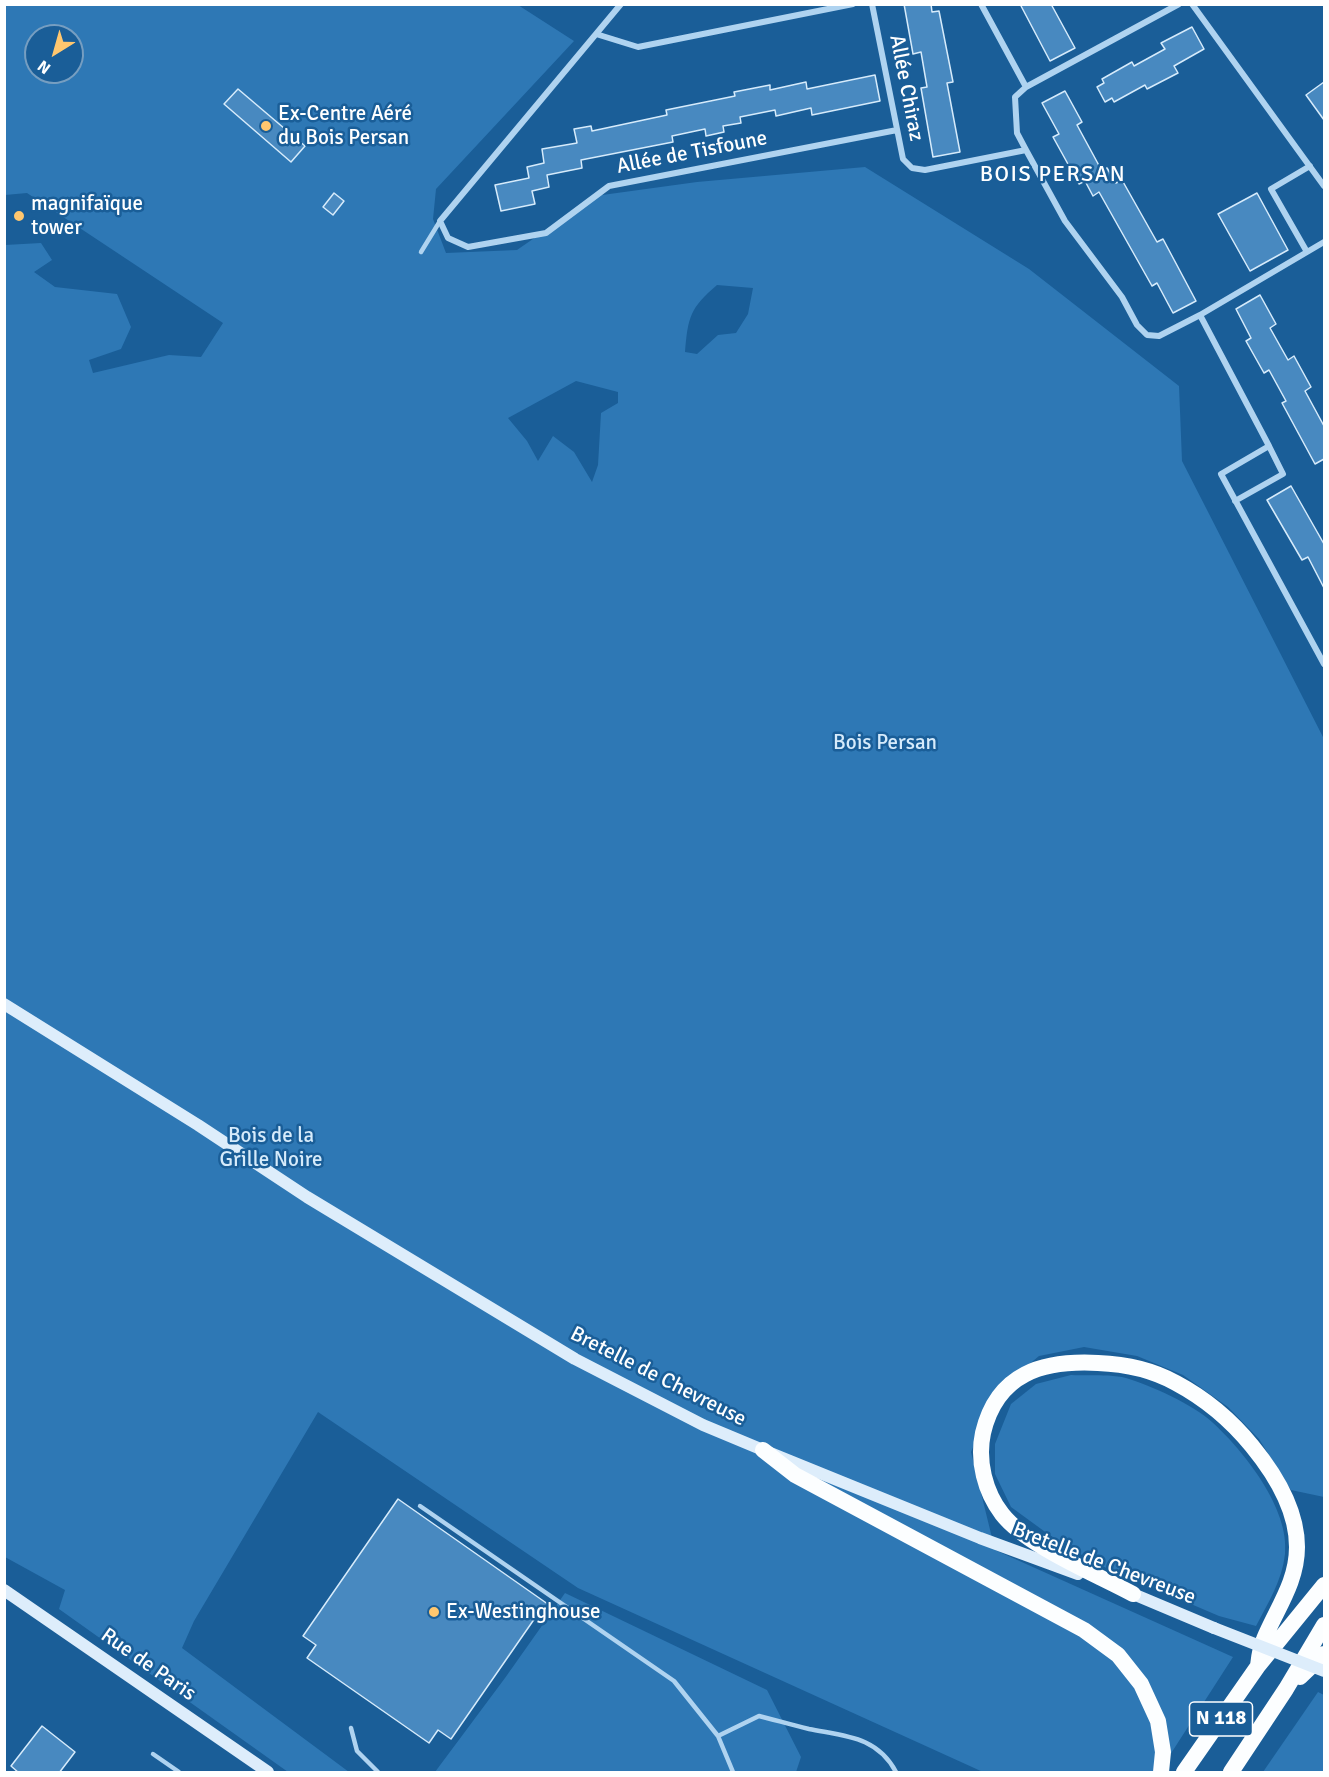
<!DOCTYPE html>
<html>
<head>
<meta charset="utf-8">
<style>
	body { margin:0 }
	#map { position:relative; width:1329px; height:1777px; overflow:hidden; background:#1a5e98; font-family:Signika,sans-serif }
	canvas { display:block }
	.frame { position:absolute; inset:0; border:6px solid #fff; pointer-events:none }
	.north { position:absolute; left:24px; top:24px; width:60px; height:60px; box-sizing:border-box; background:#1a5e98; border:2px solid #769ec1; border-radius:50%; rotate:217deg; font-size:16px; font-weight:700; line-height:24px; text-align:center; color:#fff }
	.north::after { content:''; display:block; margin:auto; width:21px; height:27px; background:#ffc76f; clip-path:polygon(50% 0,100% 100%,50% 72%,0 100%) }
</style>
</head>
<body>
<div id="map">
<canvas width="1329" height="1777"></canvas>
<div class="frame"></div>
<div class="north">N</div>
</div>
<script>
const g = document.querySelector('canvas').getContext('2d');
g.lineJoin = 'round';
function fillPath(path, color) {
  g.fillStyle = color;
  g.fill(path, 'evenodd');
}
function strokePath(path, color, width, dash) {
  g.strokeStyle = color;
  g.lineWidth = width;
  g.lineCap = dash ? 'butt' : 'round';
  g.setLineDash(dash || []);
  g.stroke(path);
}
function drawText(font, color, halo, rows, align = 'center') {
  g.font = font + ' Signika,sans-serif';
  g.lineWidth = 5;
  g.setLineDash([]);
  g.textBaseline = 'middle';
  g.strokeStyle = halo;
  g.fillStyle = color;
  for (const [text, x, y, turn = 0] of rows) {
    g.save();
    g.translate(x, y);
    g.rotate((+turn || 0) * Math.PI / 180);
    g.textAlign = isNaN(turn) ? turn : align;
    if (halo) g.strokeText(text, 0, 0);
    g.fillText(text, 0, 0);
    g.restore();
  }
}
const green = new Path2D(`
	M 4,5 L 518,5 L 574,41 L 436,189 L 433,219 L 446,253 L 517,250 L 595,196 L 697,182 L 865,167 L 1029,269 L 1179,386 L 1182,461 L 1324,739 L 1324,1497 L 1291,1490 L 1259,1439 L 1228,1407 L 1183,1375 L 1137,1356 L 1084,1347 L 1039,1356 L 996,1392 L 971,1452 L 995,1550 L 1233,1657 L 1159,1772 L 983,1772 L 578,1588 L 318,1412 L 194,1621 L 182,1648 L 349,1772 L 288,1772 L 59,1609 L 65,1590 L 5,1557 L 5,245 L 41,243 L 52,260 L 34,272 L 55,287 L 117,294 L 131,327 L 121,349 L 89,360 L 93,373 L 169,355 L 201,357 L 223,323 L 27,193 L 5,195 ZM 36,36 L 72,36 L 72,72 L 36,72 ZM 717,285 L 753,288 L 748,314 L 736,333 L 718,335 L 697,354 L 685,352 C 688,317 690,308 717,285 ZM 576,381 L 618,392 L 618,403 L 601,413 L 598,465 L 592,482 L 574,452 L 553,436 L 538,461 L 527,441 L 508,418 Z
	M 1071,1375 C 1088,1376 1110,1374 1126,1378 C 1150,1385 1194,1405 1212,1422 C 1244,1451 1290,1509 1285,1554 C 1282,1581 1268,1603 1256,1626 L 1219,1616 L 1095,1563 L 1048,1534 L 1011,1507 L 995,1474 L 995,1444 L 1011,1404 L 1036,1384 Z
	M 565,1593 L 767,1690 L 801,1757 L 796,1772 L 435,1772 L 505,1678 Z
	M 1318,1692 L 1324,1695 L 1324,1772 L 1263,1772 Z`);
const building = new Path2D(`
	M 904,4 L 931,4 L 932,12 L 939,11 L 953,82 L 947,83 L 960,152 L 933,157 L 921,88 L 927,87 L 921,52 L 913,54 Z
	M 1020,4 L 1051,4 L 1075,48 L 1050,61 Z
	M 1192,27 L 1204,49 L 1174,66 L 1178,73 L 1147,89 L 1145,85 L 1114,102 L 1112,98 L 1105,102 L 1097,87 L 1104,83 L 1102,79 L 1132,62 L 1134,66 L 1165,49 L 1161,43 Z
	M 875,75 L 880,101 L 812,115 L 811,108 L 776,116 L 775,110 L 740,117 L 741,123 L 723,126 L 724,132 L 706,136 L 705,129 L 672,136 L 673,142 L 581,160 L 582,168 L 547,175 L 549,187 L 532,191 L 535,204 L 501,211 L 495,185 L 529,178 L 527,167 L 544,163 L 542,149 L 577,143 L 574,129 L 591,126 L 592,131 L 667,115 L 666,110 L 735,96 L 734,92 L 770,85 L 770,90 L 806,82 L 807,89 Z
	M 1324,82 L 1324,120 L 1306,95 Z
	M 238,89 L 305,146 L 291,162 L 224,104 Z
	M 1065,91 L 1082,122 L 1077,125 L 1102,171 L 1107,168 L 1116,183 L 1122,180 L 1157,242 L 1163,239 L 1196,301 L 1173,313 L 1157,283 L 1152,286 L 1099,192 L 1093,196 L 1085,181 L 1079,184 L 1053,137 L 1059,134 L 1042,103 Z
	M 334,193 L 344,201 L 333,215 L 323,207 Z
	M 1257,193 L 1288,250 L 1250,271 L 1218,214 Z
	M 1260,295 L 1276,324 L 1270,328 L 1288,360 L 1294,356 L 1311,387 L 1305,391 L 1324,426 L 1324,459 L 1315,464 L 1282,403 L 1286,401 L 1269,370 L 1264,373 L 1246,341 L 1251,338 L 1236,309 Z
	M 1291,486 L 1324,544 L 1324,588 L 1308,557 L 1302,560 L 1267,500 Z
	M 398,1499 L 552,1607 L 541,1623 L 535,1618 L 451,1739 L 438,1730 L 429,1743 L 307,1658 L 316,1645 L 303,1636 Z
	M 42,1726 L 75,1752 L 59,1773 L 19,1773 L 11,1766 Z`);
const service = new Path2D(`
	M 421,252 L 440,221
	M 420,1506 L 674,1681 L 718,1736 L 733,1772
	M 351,1728 L 357,1751 L 378,1772
	M 718,1736 L 759,1716 C 775,1720 792,1725 809,1729 C 844,1736 877,1736 896,1772
	M 153,1754 L 179,1772`);
const minor = new Path2D(`
	M 621,4 L 440,221 L 448,238 L 468,247 L 546,233 L 609,186 L 897,130
	M 872,4 L 903,159 L 912,168 L 925,170 L 1026,150
	M 981,4 L 1026,87
	M 1179,4 L 1026,87 L 1015,97 L 1017,133 L 1026,150 L 1065,221 L 1122,297 L 1137,325 L 1147,335 L 1159,336 L 1200,315 L 1269,446 L 1221,474 L 1324,664
	M 1192,4 L 1324,186
	M 596,34 L 638,47 L 853,4
	M 1307,252 L 1271,189 L 1310,166
	M 1200,315 L 1324,242
	M 1235,501 L 1283,474 L 1269,446`);
const secondary = new Path2D(`
	M 4,1004 L 198,1125 L 307,1197 L 575,1359 L 703,1425 L 763,1450 L 980,1538 L 1078,1574
	M 4,1590 L 268,1772
	M 1126,1591 L 1214,1628`);
const trunk = new Path2D(`
	M 763,1450 L 795,1475 L 1084,1630 L 1118,1655 L 1141,1684 L 1158,1721 L 1163,1752 L 1161,1772
	M 1133,1594 C 1096,1574 1027,1546 1002,1514 C 985,1492 977,1461 983,1433 C 997,1373 1043,1360 1098,1363 C 1125,1364 1151,1369 1176,1383 C 1206,1399 1230,1419 1252,1446 C 1275,1474 1297,1509 1297,1547 C 1297,1582 1277,1608 1264,1639 C 1260,1647 1259,1657 1258,1666
	M 1300,1677 L 1324,1654
	M 1184,1772 L 1258,1666 L 1324,1585
	M 1231,1772 L 1286,1689 L 1324,1625`);
const secondaryBridge = new Path2D(`
	M 1214,1628 L 1324,1671`);
const markers = [
	[266,126,6,"#ffc76f"],
	[19,216,6,"#ffc76f"],
	[434,1612,6,"#ffc76f"]
];
const shields = [
	[1221,1719,63]
];
const shieldNames = [
	["N 118",1221,1719]
];
const streetNames = [
	["Allée Chiraz",906,88,79],
	["Allée de Tisfoune",692,153,-11],
	["Bretelle de Chevreuse",658,1377,27],
	["Bretelle de Chevreuse",1104,1564,21],
	["Rue de Paris",148,1665,35]
];
const poiNames = [
	["Ex-Centre Aéré",278,114],
	["du Bois Persan",278,138],
	["magnifaïque",31,204],
	["tower",31,228],
	["Ex-Westinghouse",446,1612]
];
const parkNames = [
	["Bois Persan",885,743],
	["Bois de la",271,1136],
	["Grille Noire",271,1160]
];
const neighbourhoodNames = [
	["BOIS PERSAN",1053,175]
];
fillPath(green, '#2e78b5');
fillPath(building, '#4889c0');
strokePath(building, '#d6ebfb', 1.5);
strokePath(service, '#afd3f0', 4.5);
strokePath(minor, '#afd3f0', 6);
strokePath(secondary, '#ddedfb', 12);
strokePath(trunk, '#fcfeff', 16);
strokePath(secondaryBridge, '#ddedfb', 12);
for (const [x, y, r, color] of markers) {
  const dot = new Path2D();
  dot.arc(x, y, r, 0, 2 * Math.PI);
  g.fillStyle = color;
  g.fill(dot);
  strokePath(dot, '#1a5e98', 2);
}
for (const [x, y, w] of shields) {
  const box = new Path2D();
  box.roundRect(x - w / 2, y - 17, w, 34, 4.5);
  g.fillStyle = '#1a5e98';
  g.fill(box);
  strokePath(box, '#fff', 1.5);
}
drawText('bold 20px', '#fff', null, shieldNames);
drawText('21px', '#fff', '#1a5e98', streetNames);
drawText('21px', '#fff', '#1a5e98', poiNames, 'left');
drawText('21px', '#d6ebfb', '#1a5e98', parkNames);
g.letterSpacing = '1.5px';
drawText('22px', '#fff', '#1a5e98', neighbourhoodNames);
g.letterSpacing = '0px';
</script>
</body>
</html>
